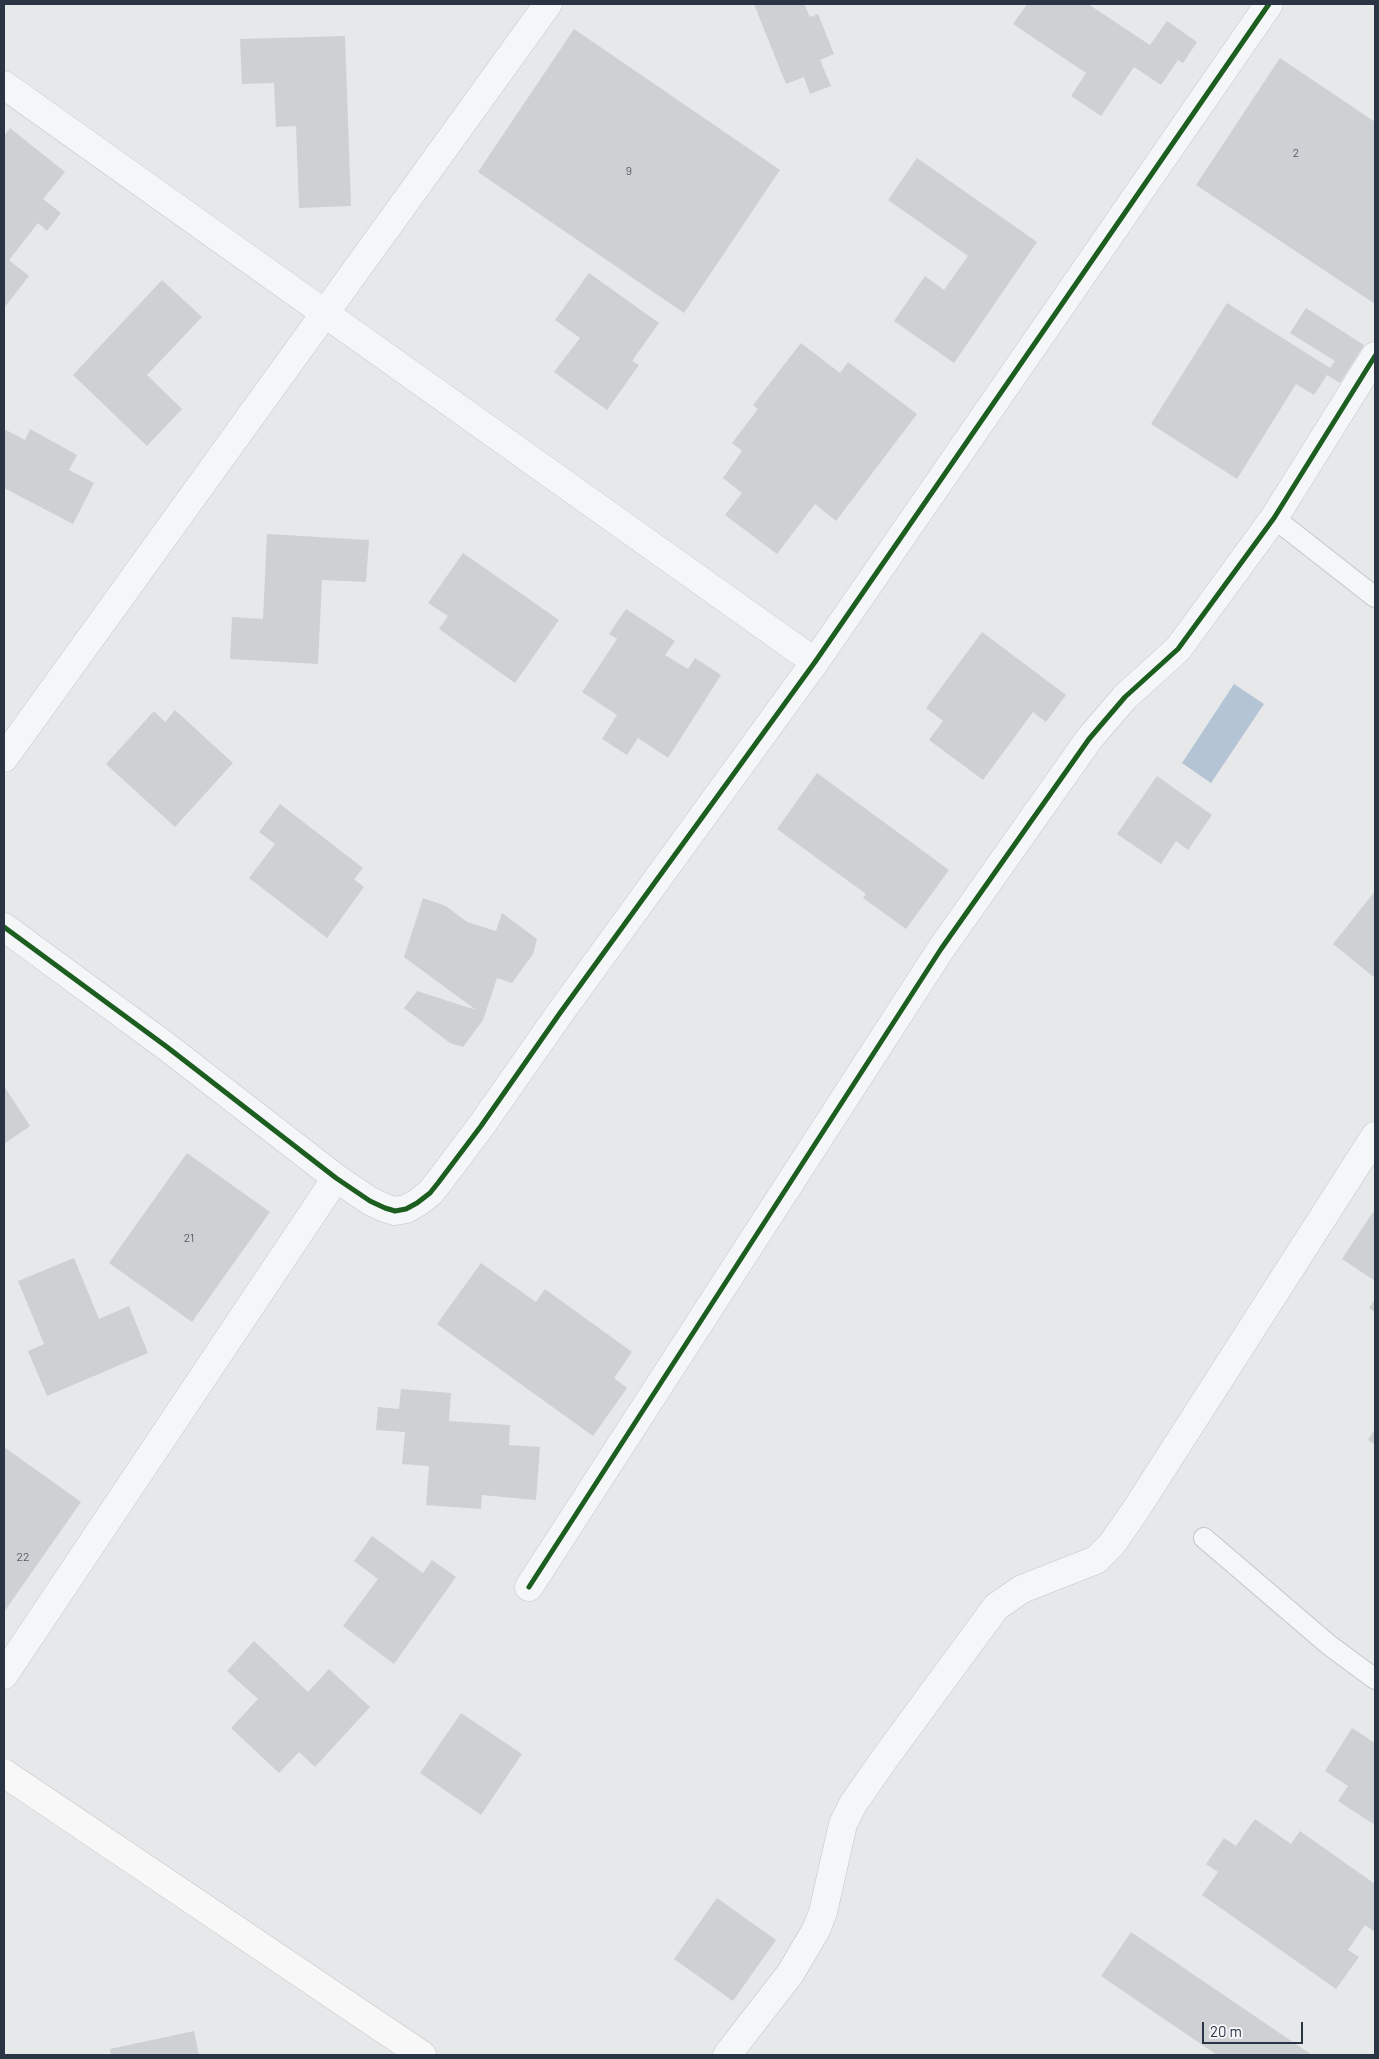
<!DOCTYPE html>
<html>
<head>
<meta charset="utf-8">
<style>
	body { margin:0 }
	#map { position:relative; width:1379px; height:2059px; overflow:hidden; background:#e6e8ea; font-family:Barlow,sans-serif }
	canvas { display:block }
	.frame { position:absolute; inset:0; border:5px solid #2b3445; pointer-events:none }
	.scale { position:absolute; left:1202px; top:2022px; width:101px; height:22px; box-sizing:border-box; border:2px solid #2b3445; border-top:0; padding-left:6px; font-size:15px; line-height:18px; white-space:nowrap; color:#2b3445; -webkit-text-stroke:4px #f4f6f9; paint-order:stroke }
</style>
</head>
<body>
<div id="map">
<canvas width="1379" height="2059"></canvas>
<div class="frame"></div>
<div class="scale">20 m</div>
</div>
<script>
const g = document.querySelector('canvas').getContext('2d');
g.lineJoin = 'round';
function fillPath(path, color) {
  g.fillStyle = color;
  g.fill(path, 'evenodd');
}
function strokePath(path, color, width, dash) {
  g.strokeStyle = color;
  g.lineWidth = width;
  g.lineCap = dash ? 'butt' : 'round';
  g.setLineDash(dash || []);
  g.stroke(path);
}
function drawText(font, color, halo, rows, align = 'center') {
  g.font = font + ' Barlow,sans-serif';
  g.lineWidth = 5;
  g.setLineDash([]);
  g.textBaseline = 'middle';
  g.strokeStyle = halo;
  g.fillStyle = color;
  for (const [text, x, y, turn = 0] of rows) {
    g.save();
    g.translate(x, y);
    g.rotate((+turn || 0) * Math.PI / 180);
    g.textAlign = isNaN(turn) ? turn : align;
    if (halo) g.strokeText(text, 0, 0);
    g.fillText(text, 0, 0);
    g.restore();
  }
}
const water = new Path2D(`
	M 1234,684 L 1264,704 L 1211,783 L 1182,763 Z`);
const building = new Path2D(`
	M 754,4 L 804,4 L 810,17 L 818,14 L 834,54 L 820,60 L 831,86 L 810,94 L 804,77 L 786,84 Z
	M 1027,4 L 1088,4 L 1150,45 L 1167,21 L 1197,42 L 1183,63 L 1178,60 L 1161,85 L 1134,67 L 1101,116 L 1071,96 L 1086,73 L 1013,24 Z
	M 574,29 L 780,170 L 684,313 L 478,172 Z
	M 345,36 L 351,206 L 299,208 L 296,126 L 276,127 L 274,83 L 242,84 L 240,39 Z
	M 1280,58 L 1375,122 L 1375,304 L 1196,185 Z
	M 10,128 L 65,172 L 43,199 L 61,213 L 47,231 L 38,223 L 9,260 L 29,276 L 4,308 L 4,136 Z
	M 917,158 L 1037,242 L 954,363 L 894,321 L 925,276 L 944,290 L 968,256 L 888,200 Z
	M 589,273 L 659,323 L 632,361 L 639,365 L 607,410 L 554,372 L 580,338 L 555,320 Z
	M 162,280 L 202,317 L 147,375 L 182,409 L 147,446 L 73,375 Z
	M 1227,303 L 1330,368 L 1335,361 L 1290,333 L 1306,308 L 1364,345 L 1340,383 L 1327,375 L 1314,395 L 1296,384 L 1237,479 L 1151,424 Z
	M 801,343 L 840,373 L 848,362 L 917,414 L 836,521 L 815,504 L 777,554 L 725,515 L 742,493 L 723,478 L 742,451 L 732,443 L 758,409 L 753,405 Z
	M 4,429 L 25,440 L 30,429 L 77,455 L 69,470 L 94,483 L 73,524 L 4,488 Z
	M 267,534 L 369,540 L 366,582 L 322,580 L 318,664 L 230,659 L 232,617 L 263,619 Z
	M 463,553 L 559,620 L 515,683 L 439,629 L 448,616 L 428,603 Z
	M 626,609 L 675,641 L 665,655 L 688,669 L 695,658 L 721,675 L 668,758 L 638,738 L 627,755 L 602,739 L 617,715 L 582,692 L 617,639 L 609,634 Z
	M 982,632 L 1066,695 L 1046,722 L 1033,712 L 983,780 L 929,740 L 943,721 L 926,708 Z
	M 175,710 L 233,763 L 175,827 L 106,764 L 154,711 L 165,722 Z
	M 817,773 L 949,870 L 906,929 L 863,898 L 866,894 L 777,829 Z
	M 1157,776 L 1212,815 L 1188,850 L 1176,841 L 1161,864 L 1117,834 Z
	M 280,804 L 363,868 L 354,879 L 364,887 L 327,938 L 249,878 L 275,844 L 259,832 Z
	M 1375,891 L 1375,978 L 1333,944 Z
	M 423,898 L 446,906 L 467,922 L 496,931 L 502,913 L 537,939 L 533,954 L 512,983 L 497,978 L 483,1020 L 463,1047 L 450,1043 L 404,1008 L 417,991 L 476,1010 L 404,957 Z
	M 4,1086 L 30,1126 L 4,1144 Z
	M 187,1153 L 270,1212 L 192,1322 L 109,1263 Z
	M 1375,1209 L 1375,1281 L 1342,1259 Z
	M 74,1258 L 99,1319 L 129,1306 L 148,1353 L 47,1396 L 28,1351 L 44,1344 L 18,1281 Z
	M 481,1263 L 536,1302 L 545,1289 L 632,1352 L 614,1378 L 627,1388 L 593,1436 L 437,1324 Z
	M 1375,1299 L 1375,1312 L 1369,1308 Z
	M 401,1389 L 451,1393 L 449,1421 L 510,1425 L 509,1445 L 540,1447 L 536,1500 L 482,1495 L 481,1509 L 426,1505 L 429,1466 L 402,1464 L 405,1432 L 376,1430 L 378,1407 L 399,1409 Z
	M 1375,1429 L 1375,1445 L 1368,1440 Z
	M 4,1447 L 81,1502 L 4,1612 Z
	M 372,1536 L 423,1573 L 432,1560 L 456,1577 L 394,1664 L 343,1626 L 378,1579 L 354,1561 Z
	M 254,1641 L 308,1692 L 329,1669 L 370,1707 L 315,1767 L 299,1752 L 279,1773 L 231,1728 L 258,1699 L 227,1671 Z
	M 461,1713 L 522,1754 L 481,1815 L 420,1773 Z
	M 1352,1728 L 1375,1743 L 1375,1825 L 1338,1801 L 1348,1786 L 1325,1771 Z
	M 1255,1819 L 1291,1844 L 1300,1831 L 1375,1884 L 1375,1932 L 1365,1925 L 1348,1950 L 1359,1957 L 1336,1989 L 1202,1895 L 1218,1872 L 1206,1864 L 1224,1838 L 1236,1846 Z
	M 717,1898 L 776,1940 L 733,2001 L 674,1959 Z
	M 1131,1932 L 1312,2055 L 1217,2055 L 1101,1976 Z
	M 194,2031 L 199,2055 L 111,2055 L 110,2049 Z`);
const service = new Path2D(`
	M 1274,518 L 1375,597
	M 1204,1538 L 1329,1645 L 1375,1679`);
const minor = new Path2D(`
	M 4,85 L 815,662
	M 4,758 L 548,4
	M 4,927 L 167,1047 L 336,1178 L 370,1201 L 385,1208 L 395,1211 L 406,1209 L 417,1203 L 430,1193 L 438,1183 L 481,1126 L 560,1013 L 815,662 L 1269,4
	M 529,1587 L 941,949 L 1089,739 L 1125,697 L 1178,649 L 1274,518 L 1375,356
	M 4,1675 L 336,1178
	M 727,2055 L 790,1974 L 816,1930 L 823,1912 L 843,1824 L 853,1804 L 885,1758 L 996,1607 L 1022,1589 L 1096,1560 L 1112,1544 L 1135,1511 L 1375,1136`);
const secondary = new Path2D(`
	M 4,1773 L 422,2055`);
const cycleway = new Path2D(`
	M 4,927 L 167,1047 L 336,1178 L 370,1201 L 385,1208 L 395,1211 L 406,1209 L 417,1203 L 430,1193 L 438,1183 L 481,1126 L 560,1013 L 815,662 L 1269,4
	M 529,1587 L 941,949 L 1089,739 L 1125,697 L 1178,649 L 1274,518 L 1375,356`);
const numberNames = [
	["2",1296,153],
	["9",629,171],
	["21",189,1238],
	["22",23,1557]
];
fillPath(water, '#b4c4d5');
fillPath(building, '#ced0d3');
strokePath(service, '#c4c6c8', 22);
strokePath(minor, '#c4c6c8', 29);
strokePath(secondary, '#c4c6c8', 29);
strokePath(service, '#f5f6f7', 20);
strokePath(minor, '#f5f6f7', 28);
strokePath(secondary, '#f8f8f8', 28);
strokePath(cycleway, '#1b5e20', 5);
drawText('12px', '#545c69', null, numberNames);
</script>
</body>
</html>
